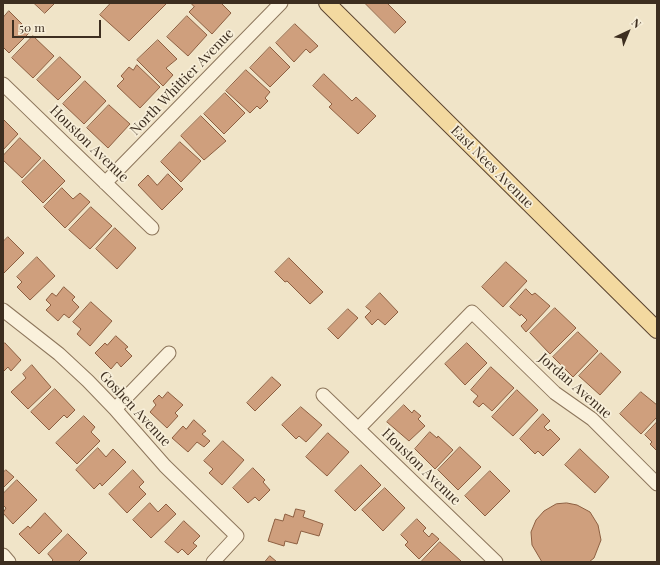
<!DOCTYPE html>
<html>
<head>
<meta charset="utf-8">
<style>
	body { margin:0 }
	#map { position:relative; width:660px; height:565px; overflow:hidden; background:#f0e4c8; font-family:"Playfair Display",serif }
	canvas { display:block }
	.frame { position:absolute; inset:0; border:4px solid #3d2e20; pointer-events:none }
	.north { position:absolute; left:608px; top:12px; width:40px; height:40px; -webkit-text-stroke:3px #f7eed8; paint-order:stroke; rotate:44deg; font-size:11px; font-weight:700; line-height:16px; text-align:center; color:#3d2e20 }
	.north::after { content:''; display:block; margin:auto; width:14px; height:18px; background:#3d2e20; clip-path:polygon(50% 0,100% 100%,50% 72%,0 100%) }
	.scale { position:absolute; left:12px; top:20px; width:89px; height:18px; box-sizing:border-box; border:2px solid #3d2e20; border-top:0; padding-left:5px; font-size:12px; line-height:14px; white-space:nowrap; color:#3d2e20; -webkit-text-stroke:3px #f7eed8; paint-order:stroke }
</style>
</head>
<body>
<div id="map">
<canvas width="660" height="565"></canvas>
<div class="frame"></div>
<div class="north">N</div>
<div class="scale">50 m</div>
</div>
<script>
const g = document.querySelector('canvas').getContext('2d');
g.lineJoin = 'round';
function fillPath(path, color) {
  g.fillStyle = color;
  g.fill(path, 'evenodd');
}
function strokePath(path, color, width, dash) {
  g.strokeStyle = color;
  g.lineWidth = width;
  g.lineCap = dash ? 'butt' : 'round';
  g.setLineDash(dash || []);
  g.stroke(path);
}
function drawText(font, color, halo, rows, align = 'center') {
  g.font = font + ' "Playfair Display",serif';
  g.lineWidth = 3.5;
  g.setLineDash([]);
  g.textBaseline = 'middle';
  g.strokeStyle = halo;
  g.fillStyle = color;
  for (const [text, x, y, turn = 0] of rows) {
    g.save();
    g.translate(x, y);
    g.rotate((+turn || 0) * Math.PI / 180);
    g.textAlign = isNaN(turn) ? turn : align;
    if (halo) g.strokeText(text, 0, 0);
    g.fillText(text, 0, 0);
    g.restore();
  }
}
const building = new Path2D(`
	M 34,3 L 55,3 L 45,13 Z
	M 111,3 L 167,3 L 129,41 L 100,15 Z
	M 191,3 L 221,3 L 231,13 L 212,34 L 189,12 L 194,7 Z
	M 365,3 L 387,3 L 406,22 L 395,33 Z
	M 9,11 L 30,32 L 9,53 L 3,47 L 3,18 Z
	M 187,16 L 207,35 L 188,56 L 167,37 Z
	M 295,24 L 318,46 L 310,53 L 306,49 L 294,62 L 276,43 Z
	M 33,36 L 54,56 L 33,78 L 12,58 Z
	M 158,40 L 177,59 L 166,68 L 173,75 L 163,86 L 137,60 Z
	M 270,47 L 290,67 L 270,87 L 250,68 Z
	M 60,57 L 81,77 L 58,100 L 37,80 Z
	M 137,65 L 160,87 L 140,108 L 117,86 L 124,79 L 121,76 L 129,67 L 133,70 Z
	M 246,70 L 270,92 L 265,98 L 268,101 L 260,109 L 257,106 L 250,113 L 226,91 Z
	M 324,74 L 352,101 L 356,97 L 376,116 L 358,134 L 329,107 L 332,104 L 313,86 Z
	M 85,81 L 106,101 L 84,124 L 63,104 Z
	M 225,93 L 245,113 L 224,134 L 204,114 Z
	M 109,105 L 130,124 L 108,148 L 87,128 Z
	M 201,116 L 226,141 L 204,160 L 181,136 Z
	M 3,119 L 18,134 L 3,150 Z
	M 20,138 L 41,158 L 22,178 L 3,160 L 3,156 Z
	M 180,142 L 201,161 L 181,182 L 161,162 Z
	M 44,160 L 65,181 L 43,203 L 22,182 Z
	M 168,174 L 183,189 L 162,210 L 138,185 L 148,175 L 157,185 Z
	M 62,188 L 73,199 L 80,193 L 90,202 L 65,228 L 44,207 Z
	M 91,207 L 112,226 L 90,249 L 69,230 Z
	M 115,228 L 136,248 L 117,269 L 96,249 Z
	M 8,237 L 24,253 L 3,274 L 3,242 Z
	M 37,257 L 55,276 L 30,300 L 17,287 L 22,282 L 17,277 Z
	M 289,258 L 323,292 L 310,304 L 287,281 L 285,282 L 275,272 Z
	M 506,262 L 527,281 L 503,307 L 482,287 Z
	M 64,287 L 75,297 L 72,300 L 79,307 L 69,318 L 64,314 L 58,321 L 46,310 L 51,305 L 46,300 L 52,293 L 56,296 Z
	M 526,289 L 532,295 L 535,293 L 550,306 L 526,332 L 521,326 L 527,320 L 521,314 L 520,316 L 510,307 Z
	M 380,293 L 398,312 L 385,325 L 378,319 L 372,325 L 365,317 L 371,311 L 366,307 Z
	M 91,302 L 112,321 L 90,346 L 77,334 L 81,329 L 73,322 Z
	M 555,308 L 576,328 L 550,354 L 530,333 Z
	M 348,309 L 358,318 L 338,339 L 328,329 Z
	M 578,332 L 598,351 L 573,377 L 553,357 Z
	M 116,336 L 128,347 L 125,349 L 132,356 L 121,367 L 117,362 L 111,369 L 95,353 L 105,343 L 107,345 Z
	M 5,343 L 21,360 L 11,371 L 8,367 L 3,372 L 3,345 Z
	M 467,343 L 487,363 L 465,385 L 445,364 Z
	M 601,353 L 621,372 L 600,395 L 579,376 Z
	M 32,365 L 51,387 L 28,409 L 11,392 L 26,378 L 23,374 Z
	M 491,367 L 514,388 L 492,411 L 483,403 L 479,407 L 473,402 L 478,396 L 471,390 Z
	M 272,377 L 281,385 L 255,411 L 247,403 Z
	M 55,389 L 75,410 L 67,418 L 64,415 L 49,430 L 31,412 Z
	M 517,390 L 538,410 L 513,436 L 492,417 Z
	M 168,392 L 183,405 L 175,413 L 178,416 L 167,428 L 150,412 L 156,405 L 153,401 L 159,395 L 162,398 Z
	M 641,392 L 657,405 L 657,417 L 641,434 L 620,414 Z
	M 404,405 L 412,413 L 414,410 L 421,416 L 418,419 L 425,426 L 409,441 L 387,422 Z
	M 301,407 L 322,425 L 306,442 L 299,436 L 296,439 L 282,425 Z
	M 543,414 L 550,421 L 544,427 L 548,431 L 550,429 L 560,439 L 543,456 L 538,451 L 535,454 L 520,439 Z
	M 84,416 L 95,427 L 91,432 L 100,441 L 77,464 L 56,443 Z
	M 194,420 L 206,431 L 202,434 L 210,441 L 204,447 L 197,442 L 188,452 L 172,438 L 183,426 L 186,429 Z
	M 657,422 L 657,451 L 650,444 L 652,442 L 645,435 Z
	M 430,432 L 437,438 L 438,436 L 453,450 L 435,469 L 415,449 Z
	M 328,433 L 349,452 L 327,476 L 306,457 Z
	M 223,441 L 244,460 L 222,485 L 209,473 L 213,469 L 204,461 Z
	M 460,447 L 481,467 L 458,490 L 438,470 Z
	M 98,448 L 106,457 L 113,449 L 126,462 L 102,486 L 100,483 L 94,489 L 76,470 Z
	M 580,449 L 609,477 L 595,493 L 565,465 Z
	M 361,465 L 381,485 L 355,511 L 335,491 Z
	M 253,468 L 265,480 L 263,482 L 270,490 L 259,501 L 255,497 L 248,503 L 233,488 Z
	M 6,470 L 14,477 L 3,488 L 3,473 Z
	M 133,470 L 144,482 L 139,487 L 146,494 L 127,513 L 109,494 Z
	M 490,471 L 510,491 L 485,516 L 465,496 Z
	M 17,480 L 37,500 L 13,524 L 3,513 L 6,508 L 3,505 L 3,494 Z
	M 385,488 L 405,508 L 383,531 L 362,510 Z
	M 150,503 L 158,512 L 166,504 L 176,514 L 151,538 L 133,520 Z
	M 567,503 L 577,505 L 590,512 L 598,525 L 601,540 L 594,558 L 589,562 L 542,562 L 532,545 L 531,532 L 536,520 L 544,511 L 556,504 Z
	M 296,509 L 305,511 L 303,517 L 323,524 L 319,536 L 301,531 L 297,544 L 285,541 L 284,546 L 268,541 L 275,519 L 283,521 L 285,514 L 293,517 Z
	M 45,513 L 62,531 L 39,554 L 19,534 L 28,526 L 30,528 Z
	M 417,519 L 426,528 L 423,531 L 429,537 L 432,533 L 439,539 L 419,559 L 405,545 L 408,542 L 401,535 Z
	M 184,521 L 200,536 L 193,543 L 197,546 L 188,555 L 182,549 L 178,553 L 165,542 Z
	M 68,534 L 87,553 L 78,562 L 51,562 L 53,560 L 48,554 Z
	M 440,542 L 461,561 L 460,562 L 421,562 Z
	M 270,556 L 277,562 L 265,562 Z`);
const minor = new Path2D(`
	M 3,84 L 152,228
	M 105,183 L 281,3
	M 3,310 L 59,354 L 88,381 L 115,409 L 165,466 L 237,536 L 213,562
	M 323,395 L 496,562
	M 115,409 L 169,353
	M 358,429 L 472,312 L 555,393 L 592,419 L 657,484
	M 3,555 L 9,562`);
const major = new Path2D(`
	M 327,3 L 657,330`);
const streetNames = [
	["North Whittier Avenue",182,82,-46],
	["Houston Avenue",89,144,44],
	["East Nees Avenue",492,167,45],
	["Jordan Avenue",575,386,41],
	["Goshen Avenue",135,409,47],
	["Houston Avenue",421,467,44]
];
fillPath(building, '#cf9f7d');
strokePath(building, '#8d5f41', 1);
strokePath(minor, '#8d765c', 15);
strokePath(major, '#5b4430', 18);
strokePath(minor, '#faf1dc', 13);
strokePath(major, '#f3d9a0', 16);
drawText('14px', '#3d2e20', '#f7eed8', streetNames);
</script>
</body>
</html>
